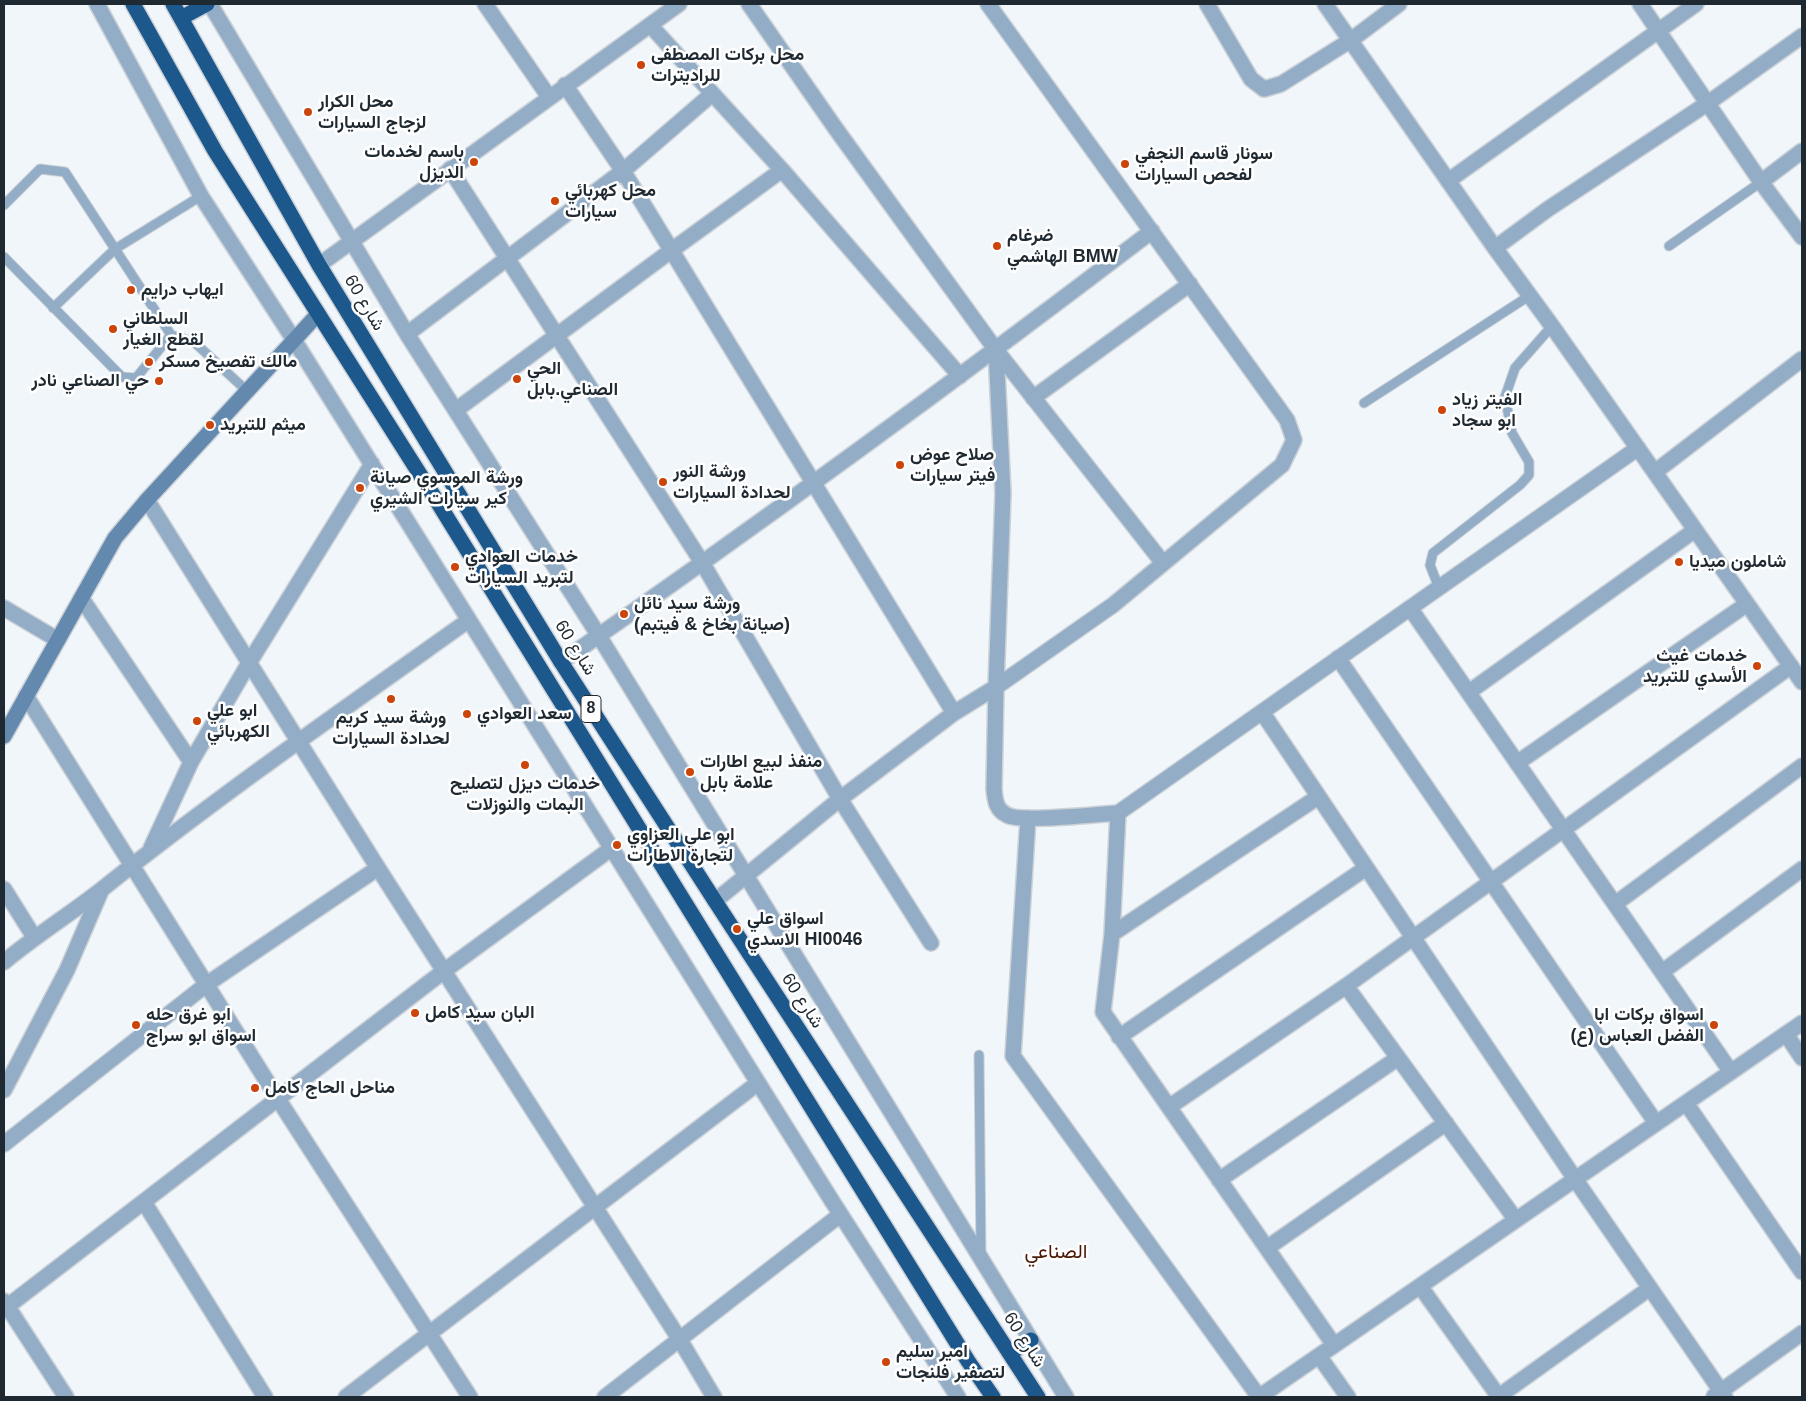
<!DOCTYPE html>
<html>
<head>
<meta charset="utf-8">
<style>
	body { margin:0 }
	#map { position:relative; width:1806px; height:1401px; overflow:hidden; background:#f1f6fb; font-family:Helvetica,sans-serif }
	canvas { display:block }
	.frame { position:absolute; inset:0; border:5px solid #1f2932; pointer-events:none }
</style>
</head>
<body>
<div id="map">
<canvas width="1806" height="1401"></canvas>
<div class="frame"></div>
</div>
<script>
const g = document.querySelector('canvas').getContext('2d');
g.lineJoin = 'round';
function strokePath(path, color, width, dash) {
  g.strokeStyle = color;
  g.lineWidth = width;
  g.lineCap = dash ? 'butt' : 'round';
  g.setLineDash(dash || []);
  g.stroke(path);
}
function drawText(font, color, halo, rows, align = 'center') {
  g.font = font + ' Helvetica,Vazirmatn,sans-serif';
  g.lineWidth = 5;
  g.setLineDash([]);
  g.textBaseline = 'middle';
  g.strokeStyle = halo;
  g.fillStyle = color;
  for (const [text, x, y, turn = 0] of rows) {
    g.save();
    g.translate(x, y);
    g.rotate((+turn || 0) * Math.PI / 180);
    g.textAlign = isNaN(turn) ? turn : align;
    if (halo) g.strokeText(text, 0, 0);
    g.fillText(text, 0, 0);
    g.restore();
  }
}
const lane = new Path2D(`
	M 4,205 L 40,169 L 65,172 L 171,335 L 194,342 L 247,391
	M 1669,246 L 1761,182
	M 4,257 L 122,377 L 136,378 L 171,335
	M 53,308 L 115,249 L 201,196
	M 1364,403 L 1529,296
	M 1439,588 L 1430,565 L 1433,553 L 1520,485 L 1529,475 L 1529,462 L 1512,433 L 1505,397 L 1515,368 L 1552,326
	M 979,1055 L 981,1254`);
const street = new Path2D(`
	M 97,4 L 201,196 L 294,340 L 832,1201 L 958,1397
	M 210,4 L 407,334 L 599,636 L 1066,1397
	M 485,4 L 549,97
	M 749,4 L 836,129 L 996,350 L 1003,493 L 996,687 L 994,789 C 995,800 996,810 1007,815 C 1020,823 1098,814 1118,813 L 1638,448
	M 1207,4 L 1251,79 L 1264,89 L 1281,84 L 1351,40 L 1399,4
	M 1325,4 L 1495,248 L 1552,326 L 1802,682
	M 1640,4 L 1761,182 L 1802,237
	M 650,25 L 782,170 L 960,376
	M 565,85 L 623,171 L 954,713
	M 450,169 L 703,564 L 840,799 L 931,943
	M 1448,181 L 1696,4
	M 1761,182 L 1802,151
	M 1495,248 L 1548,209 L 1708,103 L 1802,36
	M 319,265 L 679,4
	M 407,334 L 623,171 L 712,94
	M 996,350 L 1163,563
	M 1033,398 L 1190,284
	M 456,410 L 672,250 L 782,170
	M 1655,472 L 1802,359
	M 147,500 L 378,868 L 680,1340 L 714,1397
	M 82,599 L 191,762
	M 4,608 L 58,640
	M 1410,608 L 1731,1072
	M 1338,658 L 1656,1123
	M 561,662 C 761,523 958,379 1152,231
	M 1469,692 L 1695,530
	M 26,696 L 278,1099 L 470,1397
	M 1262,712 L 1575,1179 L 1725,1397
	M 1517,763 L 1747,604
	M 1118,813 L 1112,934 L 1103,1012 L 1334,1345
	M 1028,818 L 1013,1056 L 1259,1397 L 1802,1023
	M 151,848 L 191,762 L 249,663 L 372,464
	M 4,889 L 34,937
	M 715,901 L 840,799 L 954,713 L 996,687 L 1113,605 L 1282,465 L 1294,440 L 1287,420 L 988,4
	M 1615,904 L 1802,766
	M 1112,934 L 1318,797
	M 4,962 C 35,936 69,915 101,890 C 220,795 345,708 469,620
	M 1662,972 L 1802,869
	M 1346,986 L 1516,1220
	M 1786,1034 L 1802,1058
	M 1119,1037 L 1366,868
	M 4,1090 L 67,970 L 101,891
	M 1686,1103 L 1802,1272
	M 1169,1107 L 1346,986 L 1791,666
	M 4,1144 L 207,984 L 378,868
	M 1219,1180 L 1398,1058
	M 144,1202 L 265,1397
	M 1267,1248 L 1446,1123
	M 1420,1286 L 1499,1397
	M 4,1301 L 66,1397
	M 4,1309 L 444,971 L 612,848
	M 1319,1356 L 1348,1397
	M 1499,1396 L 1650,1288
	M 1714,1396 L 1802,1333
	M 346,1397 L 758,1083
	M 605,1397 L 840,1215`);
const secondary = new Path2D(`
	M 4,736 L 115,538 L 147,500 L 318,314`);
const highway = new Path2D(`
	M 133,4 L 215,151 L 435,498 L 968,1361 L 993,1397
	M 173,4 L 319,265 L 561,662 L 715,901 L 1038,1397
	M 181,18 L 207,4
	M 1010,1353 L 1031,1340`);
const markers = [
	[641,65,5,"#cb440a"],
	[308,112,5,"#cb440a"],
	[474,162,5,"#cb440a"],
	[1125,164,5,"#cb440a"],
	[555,201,5,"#cb440a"],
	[997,246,5,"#cb440a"],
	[131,290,5,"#cb440a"],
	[113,329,5,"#cb440a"],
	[149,362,5,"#cb440a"],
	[517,379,5,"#cb440a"],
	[159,381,5,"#cb440a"],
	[1442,410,5,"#cb440a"],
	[210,425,5,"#cb440a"],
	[900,465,5,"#cb440a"],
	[663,482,5,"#cb440a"],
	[360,488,5,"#cb440a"],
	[1679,562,5,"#cb440a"],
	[455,567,5,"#cb440a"],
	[624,614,5,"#cb440a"],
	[1757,666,5,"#cb440a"],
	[391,699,5,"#cb440a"],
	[467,714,5,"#cb440a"],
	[197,721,5,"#cb440a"],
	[525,765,5,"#cb440a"],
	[690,772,5,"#cb440a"],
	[617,845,5,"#cb440a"],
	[737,929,5,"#cb440a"],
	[415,1013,5,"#cb440a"],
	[136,1025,5,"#cb440a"],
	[1714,1025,5,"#cb440a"],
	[255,1088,5,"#cb440a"],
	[886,1362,5,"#cb440a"]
];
const shields = [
	[591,709,20]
];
const shieldNames = [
	["8",591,709]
];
const poiNames = [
	["محل بركات المصطفى",651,55],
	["للراديترات",651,76],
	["محل الكرار",318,102],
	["لزجاج السيارات",318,123],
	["باسم لخدمات",464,152,"right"],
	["الديزل",464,173,"right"],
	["سونار قاسم النجفي",1135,154],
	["لفحص السيارات",1135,175],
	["محل كهربائي",565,191],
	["سيارات",565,212],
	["ضرغام",1007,236],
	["الهاشمي BMW",1007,257],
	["ايهاب درايم",141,290],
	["السلطاني",123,319],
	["لقطع الغيار",123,340],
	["مالك تفصيخ مسكر",159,362],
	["الحي",527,369],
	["الصناعي.بابل",527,390],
	["حي الصناعي نادر",149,381,"right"],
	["الفيتر زياد",1452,400],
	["ابو سجاد",1452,421],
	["ميثم للتبريد",220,425],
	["صلاح عوض",910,455],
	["فيتر سيارات",910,476],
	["ورشة النور",673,472],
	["لحدادة السيارات",673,493],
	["ورشة الموسوي صيانة",370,478],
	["كير سيارات الشيري",370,499],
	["خدمات العوادي",465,557],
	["لتبريد السيارات",465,578],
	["شاملون ميديا",1689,562],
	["ورشة سيد نائل",634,604],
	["(صيانة بخاخ & فيتبم)",634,625],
	["خدمات غيث",1747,656,"right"],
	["الأسدي للتبريد",1747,677,"right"],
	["ابو علي",207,711],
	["الكهربائي",207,732],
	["سعد العوادي",477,714],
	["ورشة سيد كريم",391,718,"center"],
	["لحدادة السيارات",391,739,"center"],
	["منفذ لبيع اطارات",700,762],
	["علامة بابل",700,783],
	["خدمات ديزل لتصليح",525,784,"center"],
	["البمات والنوزلات",525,805,"center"],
	["ابو علي العزاوي",627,835],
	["لتجارة الاطارات",627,856],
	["اسواق علي",747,919],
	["الاسدي Hl0046",747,940],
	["البان سيد كامل",425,1013],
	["ابو غرق حله",146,1015],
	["اسواق ابو سراج",146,1036],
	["اسواق بركات ابا",1704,1015,"right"],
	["الفضل العباس (ع)",1704,1036,"right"],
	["مناحل الحاج كامل",265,1088],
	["امير سليم",896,1352],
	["لتصفير فلنجات",896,1373]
];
const streetNames = [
	["شارع 60",364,303,59],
	["شارع 60",575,648,58],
	["شارع 60",802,1001,57],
	["شارع 60",1024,1340,57]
];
const quarterNames = [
	["الصناعي",1056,1252]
];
strokePath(lane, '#cbd1d7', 11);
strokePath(street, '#cbd1d7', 18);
strokePath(secondary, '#cbd1d7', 18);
strokePath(highway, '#cbd1d7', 18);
strokePath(lane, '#93adc6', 9);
strokePath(street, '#93adc6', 15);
strokePath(secondary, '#6389ae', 15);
strokePath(highway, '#1c588c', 15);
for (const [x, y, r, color] of markers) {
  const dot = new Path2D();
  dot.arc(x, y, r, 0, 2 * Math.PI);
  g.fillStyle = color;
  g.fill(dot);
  strokePath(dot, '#fff', 2);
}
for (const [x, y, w] of shields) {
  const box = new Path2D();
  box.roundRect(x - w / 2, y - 13.5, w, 27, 4);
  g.fillStyle = '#fff';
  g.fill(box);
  strokePath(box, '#1f2932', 1);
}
drawText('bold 16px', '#1f2932', null, shieldNames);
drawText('bold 18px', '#1f2932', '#fff', poiNames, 'left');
drawText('18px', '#1f2932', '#fff', streetNames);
drawText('20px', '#4a1907', '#fff', quarterNames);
</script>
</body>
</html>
